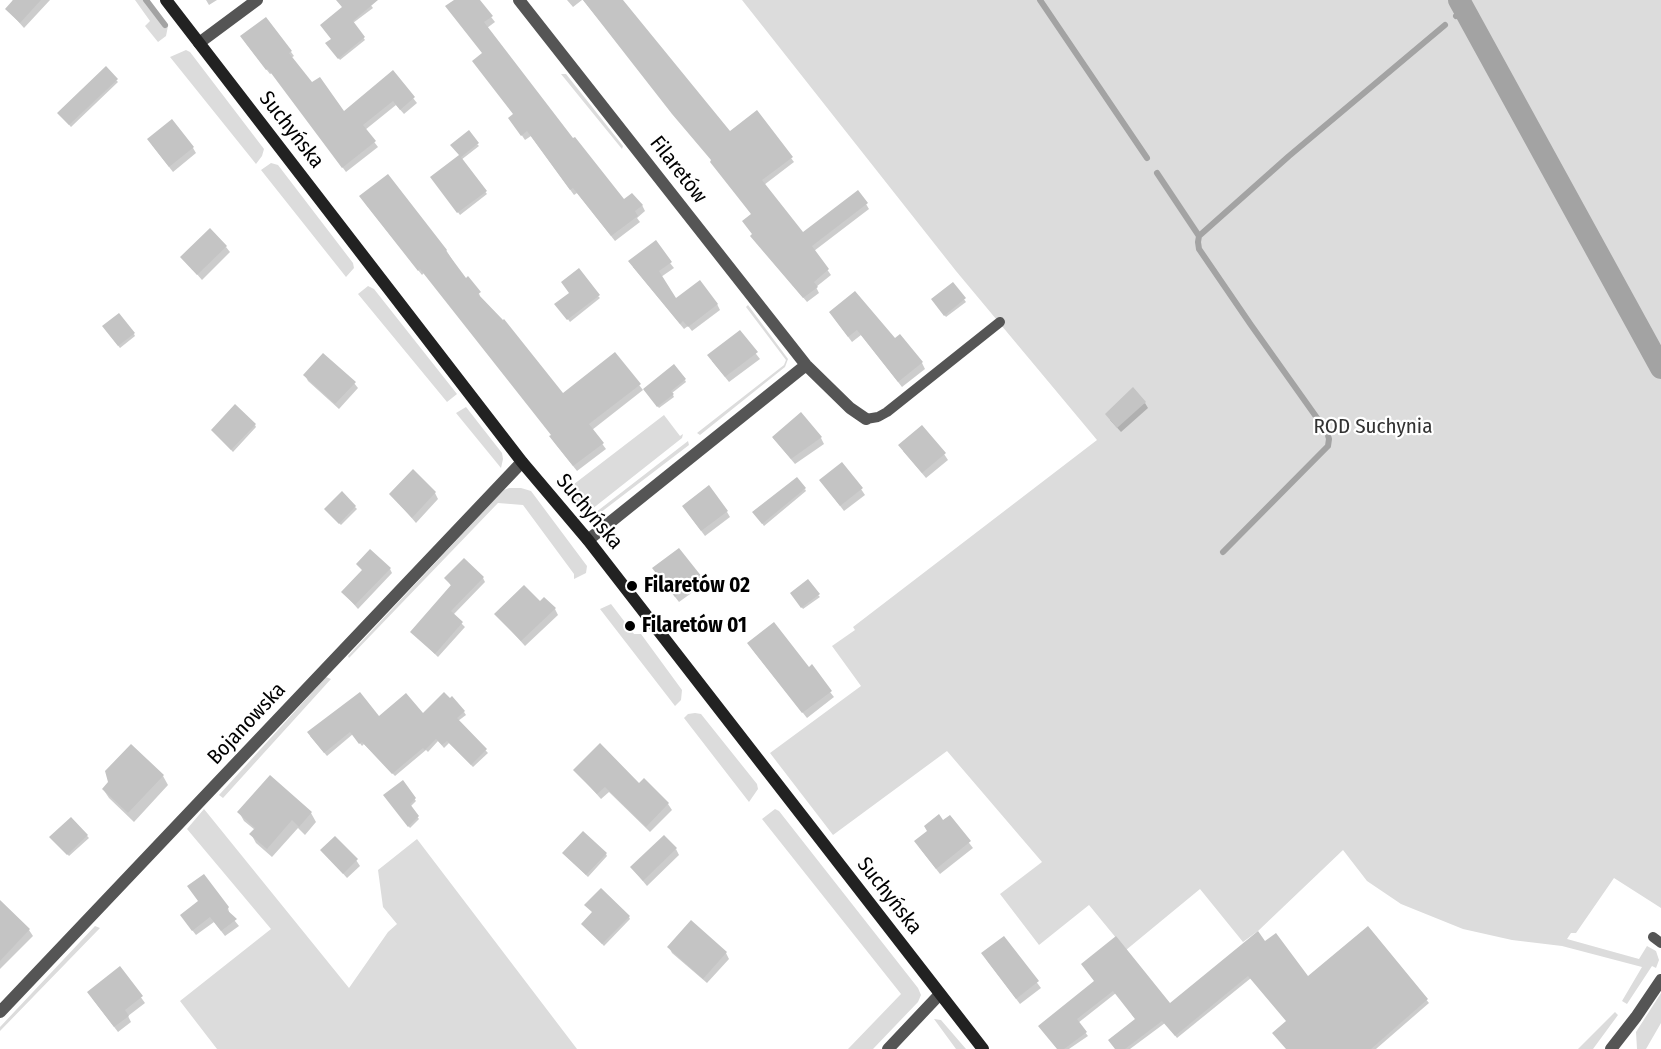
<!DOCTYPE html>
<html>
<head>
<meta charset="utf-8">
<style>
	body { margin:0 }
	canvas { display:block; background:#fff }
</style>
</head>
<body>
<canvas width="1661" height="1049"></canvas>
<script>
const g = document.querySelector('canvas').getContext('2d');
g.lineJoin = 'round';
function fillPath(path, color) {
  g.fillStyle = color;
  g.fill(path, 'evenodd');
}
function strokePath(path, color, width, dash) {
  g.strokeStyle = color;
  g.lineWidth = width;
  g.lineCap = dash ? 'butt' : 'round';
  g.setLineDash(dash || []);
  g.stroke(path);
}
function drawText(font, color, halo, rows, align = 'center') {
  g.font = font + ' "Fira Sans Condensed",sans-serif';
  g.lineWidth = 4.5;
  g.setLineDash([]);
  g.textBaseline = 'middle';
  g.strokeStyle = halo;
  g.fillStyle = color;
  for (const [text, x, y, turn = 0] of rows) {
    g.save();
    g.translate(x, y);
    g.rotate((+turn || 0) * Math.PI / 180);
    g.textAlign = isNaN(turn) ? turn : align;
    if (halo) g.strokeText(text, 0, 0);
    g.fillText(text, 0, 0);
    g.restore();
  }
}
const green = new Path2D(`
	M 135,0 L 149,0 L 168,26 L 166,36 L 158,42 L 145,26 L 150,21 Z
	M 742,0 L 1454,0 L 1661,375 L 1661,908 L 1614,878 L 1576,933 L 1571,933 L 1567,939 L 1639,959 L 1647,946 L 1656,951 L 1659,960 L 1656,968 L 1652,966 L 1627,1004 L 1622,1001 L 1642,967 L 1562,946 L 1512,940 L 1463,929 L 1401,904 L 1367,881 L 1343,850 L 1258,931 L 1243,942 L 1200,889 L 1126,950 L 1089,905 L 1039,945 L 1000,894 L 1042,862 L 947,751 L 833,835 L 770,753 L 861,686 L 832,646 L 855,630 L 853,627 L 1097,440 L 956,271 Z
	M 1463,0 L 1661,0 L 1661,356 Z
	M 186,50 L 190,52 L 264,149 L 262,156 L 256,164 L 170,57 Z
	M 561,74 L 566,74 L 623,146 L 622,149 Z
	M 271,163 L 278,165 L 353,263 L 354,268 L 346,277 L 261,170 Z
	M 368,286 L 374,289 L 457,394 L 447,402 L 358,294 Z
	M 748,305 L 788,359 L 785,367 L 700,435 L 697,433 L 784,365 L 786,360 L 746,307 Z
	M 466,407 L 502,453 L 503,459 L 501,468 L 456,413 Z
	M 664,415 L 680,436 L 683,434 L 682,438 L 587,513 L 579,510 L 565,491 Z
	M 688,441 L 689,445 L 596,516 L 591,516 Z
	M 509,488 L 521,488 L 531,491 L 587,566 L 586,573 L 574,579 L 574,574 L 523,505 L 498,503 L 349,658 L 348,656 L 496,498 L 504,490 Z
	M 611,604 L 634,634 L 641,634 L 682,690 L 681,700 L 675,706 L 600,609 Z
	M 326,677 L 331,679 L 223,798 L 219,795 Z
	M 695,713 L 701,714 L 757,784 L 758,789 L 749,802 L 684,718 L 688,714 Z
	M 204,809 L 349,988 L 388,932 L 397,924 L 383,907 L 378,870 L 417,839 L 577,1049 L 217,1049 L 180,1001 L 271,929 L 187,829 Z
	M 775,809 L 779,811 L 918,988 L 921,995 L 918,1002 L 873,1049 L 848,1049 L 901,994 L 762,819 Z
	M 95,926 L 100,928 L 0,1031 L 0,1027 Z
	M 1661,993 L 1661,1023 L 1646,1049 L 1637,1049 L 1636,1032 Z
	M 1615,1012 L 1618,1015 L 1593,1049 L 1578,1049 Z
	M 934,1019 L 941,1020 L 966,1049 L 956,1049 Z`);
const shadow = new Path2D(`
	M 13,0 L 50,0 L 24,28 L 7,9 Z
	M 206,0 L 217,0 L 209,5 Z
	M 337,0 L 367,0 L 373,8 L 353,23 L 365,40 L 340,60 L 329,45 L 343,8 Z
	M 456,0 L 478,0 L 495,22 L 487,28 L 573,141 L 623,201 L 642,205 L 645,211 L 637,218 L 640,222 L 615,241 L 577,193 L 574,195 L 531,136 L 525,140 L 514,124 L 514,115 Z
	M 567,0 L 582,0 L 573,7 Z
	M 583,0 L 621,0 L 729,133 L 791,158 L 794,162 L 764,185 L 802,234 L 866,204 L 869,209 L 814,251 L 831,275 L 816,287 L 819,293 L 807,302 L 755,241 L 752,215 L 713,161 Z
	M 245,42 L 291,52 L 294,56 L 291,58 L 312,84 L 344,113 L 393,73 L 417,103 L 404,114 L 396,105 L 365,130 L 378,147 L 346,172 L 272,73 L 270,74 Z
	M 116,80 L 118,82 L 71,127 L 60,115 Z
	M 477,144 L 479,146 L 461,160 L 487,194 L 460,215 L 432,177 Z
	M 152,145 L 193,148 L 196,153 L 173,172 Z
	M 364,202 L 446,250 L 465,280 L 468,278 L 479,293 L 481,300 L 563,395 L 615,354 L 643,390 L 592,430 L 606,449 L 577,471 L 554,442 L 552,435 L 424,273 L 422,275 Z
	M 226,247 L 230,252 L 202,280 L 182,257 Z
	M 670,263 L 674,268 L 661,277 L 676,300 L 717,304 L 720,310 L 692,331 L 688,326 L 684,329 L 633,267 Z
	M 953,284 L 966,302 L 946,317 L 934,302 Z
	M 598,296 L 600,298 L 570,322 L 558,306 Z
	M 834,318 L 894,340 L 922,363 L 925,369 L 902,387 L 861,335 L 852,342 Z
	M 105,329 L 134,334 L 135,336 L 120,348 Z
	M 739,332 L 760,359 L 729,382 L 712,361 Z
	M 305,375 L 354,383 L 358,388 L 339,409 L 308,381 Z
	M 685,380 L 686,382 L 672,393 L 674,397 L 659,408 L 646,392 Z
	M 1145,403 L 1148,408 L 1121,432 L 1110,420 Z
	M 255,425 L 256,427 L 233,452 L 214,432 Z
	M 773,438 L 821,438 L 824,444 L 795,464 Z
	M 903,451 L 944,454 L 948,460 L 926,478 Z
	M 825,486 L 861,489 L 865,495 L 844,511 Z
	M 805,489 L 806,491 L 764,526 L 754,512 Z
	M 435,493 L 438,499 L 416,523 L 391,494 Z
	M 355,507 L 357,509 L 341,525 L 328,512 Z
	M 687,512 L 727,512 L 730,517 L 705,536 Z
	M 678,550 L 704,584 L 679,602 L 657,574 Z
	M 358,564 L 390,569 L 392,573 L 358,609 L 343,592 L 363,571 Z
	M 446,578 L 483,578 L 485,582 L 453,615 L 465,627 L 438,657 L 412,632 L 452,587 Z
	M 792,594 L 818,595 L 820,597 L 803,609 Z
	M 540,603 L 555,609 L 558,615 L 525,646 L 496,614 Z
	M 752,649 L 830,692 L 834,697 L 807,718 Z
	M 464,712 L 466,715 L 458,721 L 488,753 L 473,767 L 449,743 L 444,748 L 438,741 L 428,752 L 426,750 L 395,776 L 364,744 L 362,746 L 353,734 L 327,756 L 310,736 L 379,718 Z
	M 575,770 L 639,785 L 644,780 L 668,804 L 672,810 L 650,832 L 609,792 L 601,799 Z
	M 163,776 L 168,785 L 134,822 L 109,798 L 103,789 Z
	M 403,783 L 416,801 L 410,807 L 419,819 L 410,828 L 386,798 Z
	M 239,812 L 311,813 L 316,822 L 305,835 L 298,828 L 272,857 L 256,843 L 251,834 L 255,830 L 244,821 Z
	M 949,817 L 973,848 L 940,874 L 919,847 Z
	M 71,819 L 89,838 L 69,856 L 53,839 Z
	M 676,849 L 679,855 L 647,886 L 632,868 Z
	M 322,850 L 356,860 L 360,866 L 347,878 Z
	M 606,854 L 607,856 L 588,877 L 565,855 Z
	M 6,908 L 29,930 L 33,936 L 0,969 L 0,914 Z
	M 228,908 L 230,915 L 239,926 L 225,936 L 214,922 L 196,935 L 185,921 Z
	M 594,913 L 629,917 L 630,919 L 604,946 L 585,926 Z
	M 1368,928 L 1429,1003 L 1376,1049 L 1287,1049 L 1288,1021 L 1251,978 L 1177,1038 L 1165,1023 L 1130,1049 L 1116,1049 L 1136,1020 L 1116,993 L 1078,1023 L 1088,1036 L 1069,1049 L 1058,1049 L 1096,982 L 1169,1005 L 1265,943 L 1308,978 Z
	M 1003,938 L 1041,988 L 1020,1004 L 986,959 Z
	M 669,947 L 726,953 L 729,959 L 707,983 L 672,953 Z
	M 120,968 L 145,1003 L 128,1016 L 131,1022 L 118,1032 L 92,998 Z`);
const stream = new Path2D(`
	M 146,0 L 165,25
	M 1040,0 L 1147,158
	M 1456,16 L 1464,9
	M 1157,173 L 1199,236
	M 1223,552 L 1328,446 L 1329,439 L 1327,432 L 1251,325 L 1199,249 L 1198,242 L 1199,236 L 1289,156 L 1445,25`);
const canal = new Path2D(`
	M 1459,0 L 1661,368`);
const building = new Path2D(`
	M 13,0 L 41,0 L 20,23 L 5,9 Z
	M 336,0 L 378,0 L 353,21 L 365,37 L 338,59 L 325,43 L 331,39 L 320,25 L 342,7 Z
	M 454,0 L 480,0 L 493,16 L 484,22 L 573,138 L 575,137 L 624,199 L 632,193 L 643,205 L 635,211 L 638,216 L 611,236 L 573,188 L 570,190 L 527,131 L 521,136 L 508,118 L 513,114 L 472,61 L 482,53 L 445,6 Z
	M 583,0 L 623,0 L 730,131 L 757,110 L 793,157 L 762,180 L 803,232 L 858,190 L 868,203 L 812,246 L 829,269 L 814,282 L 818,287 L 803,298 L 750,236 L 752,234 L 742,221 L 751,214 L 710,162 L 711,160 L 672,114 Z
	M 266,17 L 292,51 L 289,53 L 312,82 L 320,77 L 344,111 L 393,70 L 415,97 L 400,110 L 393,101 L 363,125 L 376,141 L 342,168 L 268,69 L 266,70 L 240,36 Z
	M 106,66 L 118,79 L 69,125 L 57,113 Z
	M 172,119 L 194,147 L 169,167 L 147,139 Z
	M 469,130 L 479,143 L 461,157 L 487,191 L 457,213 L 430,177 L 459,155 L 450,145 Z
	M 388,174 L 447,250 L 446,251 L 466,278 L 468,276 L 481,292 L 478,294 L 503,320 L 504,319 L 563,393 L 615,352 L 641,384 L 589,424 L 604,443 L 573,466 L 549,436 L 551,435 L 420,269 L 418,271 L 359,196 Z
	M 210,228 L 227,246 L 197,275 L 180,257 Z
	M 656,240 L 672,262 L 659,271 L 676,298 L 700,280 L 718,304 L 688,327 L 683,321 L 680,324 L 628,261 Z
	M 579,268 L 600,295 L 567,320 L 554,304 L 569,293 L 561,282 Z
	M 953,282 L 966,298 L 944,316 L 931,299 Z
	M 855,291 L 895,338 L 900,334 L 923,362 L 898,382 L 857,330 L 848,337 L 829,312 Z
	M 119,313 L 135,333 L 118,346 L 102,326 Z
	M 740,330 L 758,352 L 725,377 L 707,355 Z
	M 323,353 L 356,382 L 335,404 L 303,375 Z
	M 674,364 L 686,379 L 671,391 L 674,394 L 657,407 L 643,389 Z
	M 1133,387 L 1146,402 L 1117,428 L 1105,414 Z
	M 235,404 L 256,424 L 231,450 L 211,430 Z
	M 801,412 L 822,437 L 791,459 L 772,437 Z
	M 922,425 L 946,453 L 922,473 L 898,445 Z
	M 842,462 L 863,488 L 840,506 L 819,480 Z
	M 413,469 L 436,492 L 412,518 L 389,494 Z
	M 797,477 L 806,488 L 762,524 L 752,512 Z
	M 709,485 L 728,511 L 701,531 L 682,506 Z
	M 342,491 L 356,506 L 339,524 L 324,509 Z
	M 679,548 L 702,577 L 675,597 L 652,568 Z
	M 370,549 L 391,568 L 355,605 L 341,592 L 362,570 L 356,564 Z
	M 464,558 L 484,577 L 451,611 L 463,622 L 435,654 L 410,632 L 451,585 L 444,578 Z
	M 808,579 L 820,594 L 801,608 L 790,593 Z
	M 524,585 L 540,601 L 544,597 L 556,608 L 521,641 L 494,614 Z
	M 774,622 L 809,667 L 812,664 L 832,691 L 802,713 L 747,643 Z
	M 360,692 L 379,716 L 406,693 L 423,713 L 444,692 L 450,698 L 452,696 L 465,711 L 457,718 L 487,749 L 471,765 L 447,741 L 442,745 L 436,739 L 425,750 L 423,748 L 392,774 L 362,742 L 359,744 L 350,732 L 324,753 L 307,732 Z
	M 600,743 L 639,783 L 644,778 L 669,803 L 646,827 L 605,787 L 597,794 L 573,770 Z
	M 131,744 L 164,775 L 128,813 L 102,789 L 108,782 L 105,771 Z
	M 270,775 L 312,812 L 299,827 L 292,820 L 267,849 L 249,834 L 255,828 L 237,812 Z
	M 403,780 L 416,798 L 410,804 L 419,816 L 408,827 L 383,795 Z
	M 939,814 L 943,820 L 950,815 L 971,841 L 936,869 L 914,841 L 927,831 L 924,826 Z
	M 71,817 L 88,835 L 67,855 L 49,837 Z
	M 583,831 L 607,853 L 586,875 L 562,853 Z
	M 664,835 L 677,848 L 643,881 L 630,867 Z
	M 335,836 L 358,859 L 343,874 L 320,850 Z
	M 204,874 L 229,907 L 227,910 L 237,919 L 221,931 L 210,917 L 192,931 L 180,915 L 198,901 L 187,886 Z
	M 601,888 L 630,916 L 602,944 L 581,924 L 592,912 L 584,905 Z
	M 0,900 L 30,929 L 0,961 Z
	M 691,920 L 727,952 L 703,979 L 667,947 Z
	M 1368,926 L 1428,999 L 1371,1049 L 1286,1049 L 1272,1033 L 1286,1021 L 1248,976 L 1175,1036 L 1162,1021 L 1125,1049 L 1115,1049 L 1108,1040 L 1135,1019 L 1113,991 L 1077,1019 L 1087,1032 L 1064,1049 L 1057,1049 L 1038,1026 L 1094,981 L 1081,964 L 1116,936 L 1170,1003 L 1258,931 L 1265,941 L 1276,933 L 1308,976 Z
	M 1004,936 L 1039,981 L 1016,999 L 981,953 Z
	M 120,966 L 143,996 L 125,1010 L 129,1016 L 114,1027 L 87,992 Z`);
const lane = new Path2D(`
	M 866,419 L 878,417 L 887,412 L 1000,322
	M 1653,937 L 1661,943`);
const street = new Path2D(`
	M 519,0 L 806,365 L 850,408 L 866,419
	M 199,43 L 257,0
	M 588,540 L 806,365
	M 0,1012 L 522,462
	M 888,1049 L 940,994
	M 1611,1049 L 1636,1017 L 1661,980`);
const secondary = new Path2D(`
	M 166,0 L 522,462 L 588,540 L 983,1049`);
const markers = [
	[632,586,6,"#000"],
	[630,626,6,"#000"]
];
const streetNames = [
	["Suchyńska",291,130,52],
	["Filaretów",678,170,52],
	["Suchyńska",589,512,50],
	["Bojanowska",247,724,-47],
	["Suchyńska",889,896,52]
];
const parkNames = [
	["ROD Suchynia",1373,427]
];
const poiNames = [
	["Filaretów 02",644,586],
	["Filaretów 01",642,626]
];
fillPath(green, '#dcdcdc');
fillPath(shadow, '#0003');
strokePath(stream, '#a3a3a3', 6);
strokePath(canal, '#a3a3a3', 22);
fillPath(building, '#c4c4c4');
strokePath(lane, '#555', 10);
strokePath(street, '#555', 12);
strokePath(secondary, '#222', 12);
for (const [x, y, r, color] of markers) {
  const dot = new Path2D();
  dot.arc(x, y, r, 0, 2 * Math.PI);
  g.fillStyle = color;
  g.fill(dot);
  strokePath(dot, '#fff', 2);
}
drawText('21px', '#000', '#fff', streetNames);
drawText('21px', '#333', '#fff', parkNames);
drawText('bold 21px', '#000', '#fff', poiNames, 'left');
</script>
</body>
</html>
